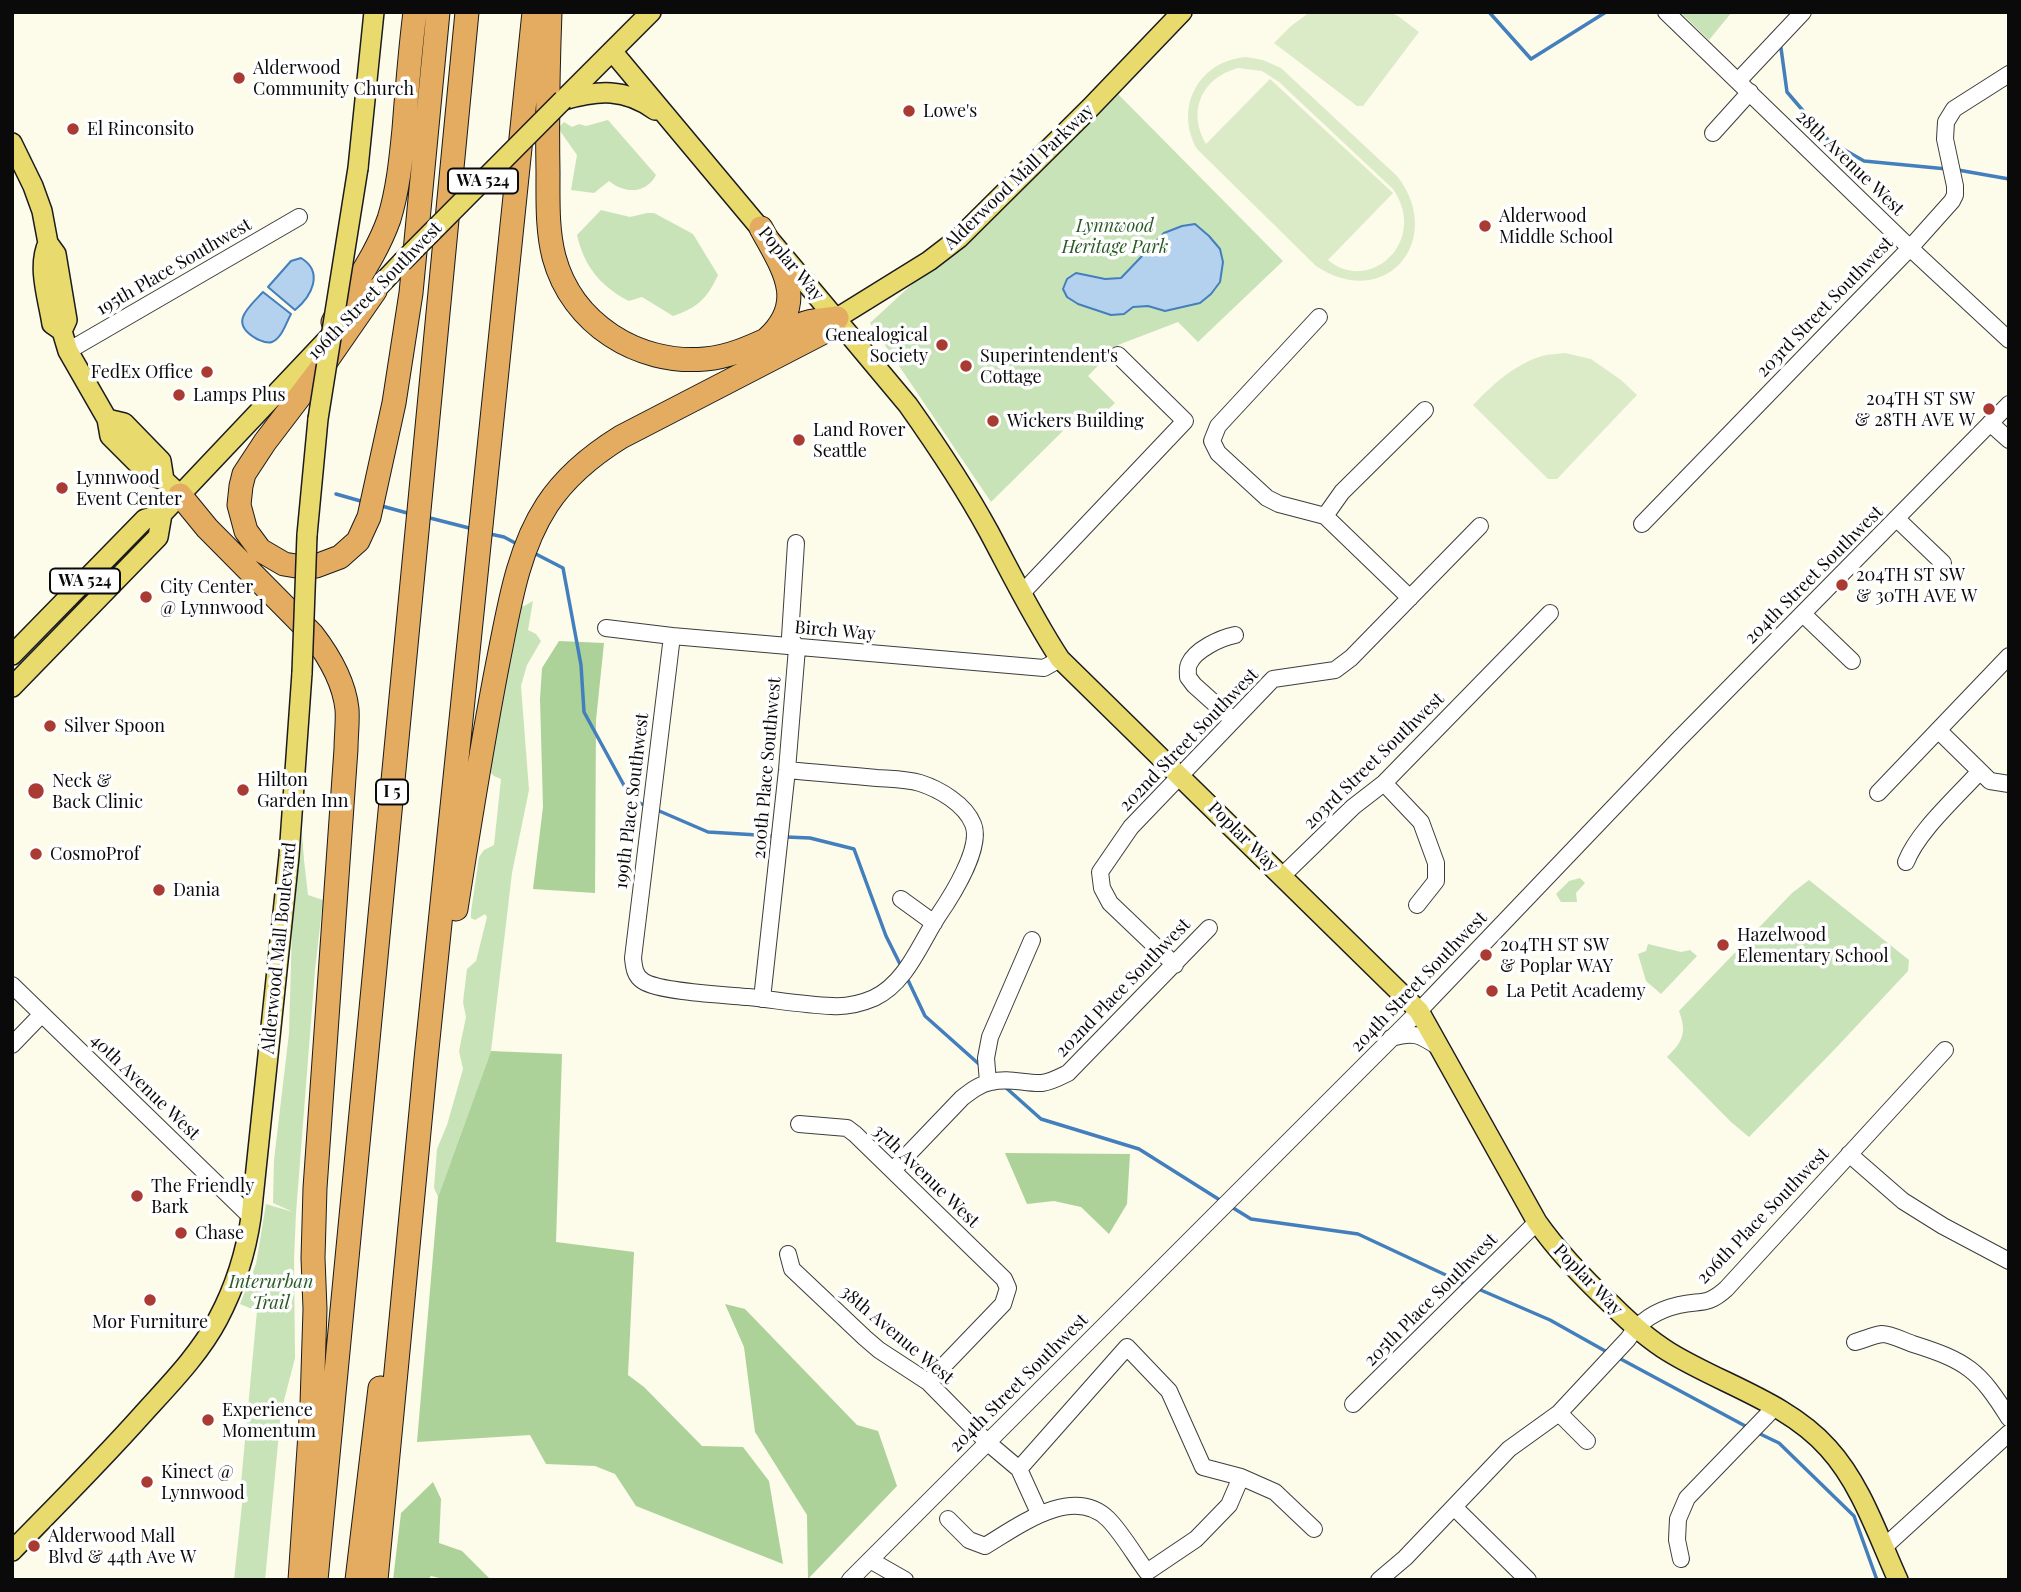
<!DOCTYPE html>
<html>
<head>
<meta charset="utf-8">
<style>
	body { margin:0 }
	#map { position:relative; width:2021px; height:1592px; overflow:hidden; background:#fdfbea; font-family:"Playfair Display",serif }
	canvas { display:block }
	.frame { position:absolute; inset:0; border:14px solid #0a0a0a; pointer-events:none }
</style>
</head>
<body>
<div id="map">
<canvas width="2021" height="1592"></canvas>
<div class="frame"></div>
</div>
<script>
const g = document.querySelector('canvas').getContext('2d');
g.lineJoin = 'round';
function fillPath(path, color) {
  g.fillStyle = color;
  g.fill(path, 'evenodd');
}
function strokePath(path, color, width, dash) {
  g.strokeStyle = color;
  g.lineWidth = width;
  g.lineCap = dash ? 'butt' : 'round';
  g.setLineDash(dash || []);
  g.stroke(path);
}
function drawText(font, color, halo, rows, align = 'center') {
  g.font = font + ' "Playfair Display",serif';
  g.lineWidth = 7;
  g.setLineDash([]);
  g.textBaseline = 'middle';
  g.strokeStyle = halo;
  g.fillStyle = color;
  for (const [text, x, y, turn = 0] of rows) {
    g.save();
    g.translate(x, y);
    g.rotate((+turn || 0) * Math.PI / 180);
    g.textAlign = isNaN(turn) ? turn : align;
    if (halo) g.strokeText(text, 0, 0);
    g.fillText(text, 0, 0);
    g.restore();
  }
}
const green = new Path2D(`
	M 1680,12 L 1732,12 L 1709,40 Z
	M 1118,94 L 1283,261 L 1198,342 L 1178,322 L 1118,345 L 1088,376 L 1115,403 L 1086,430 L 1074,420 L 991,502 L 870,323 Z
	M 608,120 L 656,175 C 646,194 625,194 609,181 L 594,193 L 571,190 L 577,155 L 558,128 L 564,122 L 572,127 L 579,124 L 586,126 Z
	M 601,210 L 630,217 L 647,213 L 654,213 L 693,234 L 718,275 C 707,299 697,308 673,316 L 642,297 L 629,301 C 600,286 584,266 577,235 Z
	M 533,601 L 528,630 L 536,634 L 541,641 L 527,665 L 521,686 L 529,790 L 512,873 L 491,1051 L 438,1197 L 434,1188 L 437,1149 L 447,1125 L 463,1069 L 459,1051 L 466,1017 L 463,1002 L 467,969 L 476,961 L 487,917 L 485,914 L 475,920 L 471,918 L 471,912 L 479,857 L 484,850 L 494,845 L 501,779 L 494,776 L 489,771 L 517,607 L 524,606 Z
	M 302,833 L 304,860 L 308,895 L 323,900 L 315,970 L 296,1213 L 294,1260 L 295,1358 L 281,1412 L 265,1580 L 234,1580 L 243,1495 L 240,1494 L 257,1311 L 240,1304 L 256,1264 L 266,1204 L 293,1212 L 273,1203 L 274,1160 L 289,1033 L 292,929 Z
	M 1580,878 L 1585,883 L 1576,893 L 1577,902 L 1561,902 L 1556,894 L 1569,881 Z
	M 1809,880 L 1909,960 L 1908,971 L 1835,1049 L 1749,1137 L 1731,1122 L 1667,1057 C 1683,1041 1687,1033 1679,1011 L 1792,893 Z
	M 1648,944 L 1681,952 L 1690,950 L 1697,956 L 1661,994 L 1646,981 L 1638,954 L 1646,951 Z`);
const forest = new Path2D(`
	M 559,641 L 604,643 L 596,720 L 595,893 L 533,889 L 543,807 L 540,699 L 542,668 Z
	M 491,1051 L 562,1054 L 556,1242 L 634,1252 L 628,1375 L 644,1387 L 702,1446 L 743,1447 L 769,1481 L 783,1564 L 636,1506 L 615,1474 L 595,1466 L 546,1464 L 530,1435 L 417,1442 L 438,1197 Z
	M 1005,1153 L 1130,1154 L 1127,1204 L 1109,1234 L 1081,1207 L 1054,1201 L 1027,1204 Z
	M 725,1304 L 745,1309 L 857,1425 L 878,1431 L 897,1486 L 808,1579 L 807,1515 L 755,1432 L 744,1347 Z
	M 433,1482 L 441,1499 L 439,1543 L 462,1551 L 491,1580 L 447,1580 L 431,1576 L 428,1580 L 393,1580 L 401,1513 Z`);
const pitch = new Path2D(`
	M 1310,12 L 1389,12 L 1398,16 L 1419,32 L 1363,106 L 1357,106 L 1274,43 L 1291,26 Z
	M 1246,57 L 1263,60 L 1281,68 L 1397,176 C 1446,238 1387,313 1316,266 L 1197,149 C 1174,108 1198,61 1246,57 ZM 1238,68 L 1262,71 L 1279,82 L 1393,189 C 1429,241 1370,295 1328,260 L 1393,193 L 1270,79 L 1206,144 C 1187,112 1201,78 1238,68 Z
	M 1565,353 L 1591,359 L 1621,380 L 1637,395 L 1557,479 L 1548,479 L 1473,405 C 1492,385 1515,364 1542,356 C 1549,354 1558,354 1565,353 Z`);
const water = new Path2D(`
	M 1195,224 L 1209,236 L 1220,249 L 1223,262 L 1220,282 L 1211,294 L 1200,303 L 1165,311 L 1148,306 L 1133,307 L 1124,314 L 1111,315 L 1078,304 L 1067,297 L 1063,289 L 1067,279 L 1076,273 L 1105,279 L 1121,278 L 1164,233 L 1182,226 Z
	M 301,258 C 324,272 312,296 295,310 L 268,287 L 291,261 Z
	M 263,292 L 291,314 C 286,323 282,338 272,342 C 267,344 262,341 257,339 C 228,323 248,308 263,292 Z`);
const stream = new Path2D(`
	M 1489,12 L 1531,59 L 1606,12
	M 1781,48 L 1787,92 L 1829,141 L 1864,161 L 1947,169
	M 1958,170 L 2009,179
	M 336,494 L 364,502
	M 378,505 L 411,514
	M 426,517 L 473,529
	M 490,534 L 504,537 L 519,545
	M 532,552 L 563,568 L 581,665 L 584,712 L 632,800 L 647,806
	M 657,810 L 708,832 L 774,836
	M 786,837 L 810,838 L 854,849 L 886,936 L 901,966
	M 906,976 L 925,1016 L 980,1065
	M 1004,1086 L 1041,1119 L 1139,1149 L 1223,1202
	M 1230,1206 L 1251,1219 L 1358,1234 L 1465,1284
	M 1476,1288 L 1550,1320 L 1607,1352
	M 1617,1357 L 1749,1428
	M 1756,1432 L 1779,1443 L 1854,1516 L 1877,1580`);
const minor = new Path2D(`
	M 1666,12 L 1910,248 L 2009,340
	M 1738,81 L 1803,12
	M 1713,133 L 1750,92
	M 1319,317 L 1218,426 L 1212,441 L 1218,453 L 1267,498 L 1279,504 L 1325,516 L 1410,598
	M 68,351 L 299,217
	M 1990,423 L 2009,440
	M 1325,516 L 1342,492 L 1425,410
	M 1897,519 L 1943,563
	M 1642,524 L 1910,248 L 1952,201 L 1955,195 L 1955,186 L 1945,139 L 1946,122 L 1954,109 L 2009,74
	M 1021,594 L 1185,421 L 1118,355
	M 1803,614 L 1852,661
	M 606,628 L 672,636 L 1044,668 L 1060,659
	M 672,636 L 633,958 C 634,968 635,976 643,981 C 659,992 726,995 748,997 C 776,1000 804,1005 832,1006 C 847,1007 860,1004 874,998 C 906,983 920,944 938,916 C 951,897 983,847 973,824 C 965,804 939,789 920,783 C 907,779 891,779 877,778 C 847,775 817,773 787,770
	M 1233,720 L 1194,685 L 1188,677 C 1188,672 1187,668 1189,664 C 1195,650 1220,638 1235,635
	M 1938,730 L 1990,781 L 2009,784
	M 1384,783 L 1421,822 L 1436,863 L 1436,881 L 1417,905
	M 1878,793 L 2009,656
	M 1906,862 C 1918,831 1957,797 1980,771
	M 1282,876 L 1353,807 L 1384,783 L 1550,613
	M 901,899 L 934,923
	M 1175,965 L 1110,903 L 1102,888 L 1100,872 L 1131,827 L 1273,679 L 1335,670 L 1351,658 L 1480,526
	M 12,985 L 251,1217
	M 762,999 L 787,770 L 797,648 L 790,637 L 796,543
	M 1391,1038 C 1415,1031 1420,1035 1440,1048
	M 12,1045 L 42,1014
	M 988,1082 L 986,1058 L 990,1037 L 1032,940
	M 799,1124 L 847,1128 L 855,1134 L 1004,1279 L 1008,1288 L 1003,1304 L 928,1382
	M 1849,1154 L 1903,1201 L 1943,1226 L 2009,1261
	M 893,1170 L 962,1098 C 971,1091 980,1084 991,1082 C 1009,1077 1025,1084 1042,1083 C 1051,1082 1060,1077 1068,1073 L 1209,928
	M 788,1254 L 792,1269 L 865,1338 L 879,1350 L 928,1382 L 987,1442 L 1019,1469 L 1127,1347 L 1169,1391 L 1203,1467 L 1241,1477 L 1275,1492 L 1314,1529
	M 1855,1342 C 1863,1340 1874,1335 1882,1334 C 1891,1334 1904,1341 1913,1344 C 1967,1361 1979,1370 2009,1418
	M 1353,1404 L 1537,1222
	M 1559,1413 L 1587,1441
	M 1019,1469 L 1039,1513
	M 1454,1507 L 1528,1580
	M 948,1519 L 969,1540 L 985,1546 C 1017,1527 1073,1484 1108,1519 C 1122,1533 1135,1556 1147,1572 L 1196,1539 L 1229,1505 L 1241,1477
	M 1883,1548 L 2009,1433
	M 1681,1559 L 1677,1540 L 1678,1519 L 1687,1498 L 1774,1408
	M 870,1560 L 905,1580
	M 850,1580 L 1419,1011 L 1677,741 L 2009,404
	M 1379,1580 L 1405,1558 L 1509,1449 L 1559,1413 L 1628,1339 C 1640,1320 1657,1310 1679,1305 C 1702,1300 1707,1306 1726,1289 L 1945,1050`);
const major = new Path2D(`
	M 612,51 L 908,405 C 937,446 965,488 989,532 C 1012,575 1033,618 1060,659 L 1419,1011 L 1537,1222 C 1559,1253 1584,1279 1612,1305 C 1629,1322 1648,1339 1669,1352 C 1721,1384 1787,1402 1828,1448 C 1861,1484 1878,1536 1898,1580
	M 563,100 L 651,12
	M 564,100 C 598,90 625,88 655,110
	M 12,143 L 33,186 L 42,211 L 48,243 L 56,254 L 67,320 L 62,331 L 68,351 L 107,419 L 110,436 L 148,474 L 164,480 L 180,495
	M 358,168 L 374,12
	M 48,243 C 37,267 48,298 52,324 L 62,331
	M 364,302 L 402,262
	M 837,318 L 929,261 L 959,238 L 1090,108 L 1182,12
	M 107,419 L 124,423 L 161,461 L 164,480
	M 307,535 L 318,419
	M 12,655 L 145,519 L 162,514 L 338,328
	M 12,687 L 158,537 L 162,514
	M 12,1551 C 56,1506 100,1462 142,1415 C 169,1385 199,1355 218,1319 C 235,1287 246,1252 251,1217 L 289,856 L 302,673`);
const highway = new Path2D(`
	M 550,12 C 548,66 547,119 548,172 C 548,201 547,230 554,257 C 572,324 638,365 705,359 C 741,356 772,335 805,323 C 815,320 826,319 837,318
	M 761,228 C 782,267 808,301 768,338
	M 375,291 L 323,366 L 265,442 L 244,474 L 241,486 L 239,505 L 246,531 L 260,550 L 284,564 L 302,567 L 316,566 L 340,557 L 358,541 L 369,517 L 394,403 L 411,293 L 438,12
	M 333,322 C 352,287 376,256 389,219 C 398,190 401,159 404,129 C 407,90 410,51 415,12
	M 180,495 L 207,528 L 312,634 C 329,656 344,681 347,709 C 348,722 346,736 346,749 L 315,1188 L 313,1258 L 315,1309 L 312,1404 L 300,1580
	M 456,909 C 469,826 482,744 498,662 C 509,608 517,551 547,505 C 566,476 592,455 621,437 L 822,333 L 837,318
	M 316,1580 L 467,12
	M 357,1580 L 380,1388
	M 376,1580 L 426,1059 L 534,12`);
const majorBridge = new Path2D(`
	M 402,262 L 563,100
	M 318,419 L 358,168
	M 302,673 L 307,535`);
const markers = [
	[239,78,7,"#aa3b32"],
	[909,111,7,"#aa3b32"],
	[73,129,7,"#aa3b32"],
	[1485,226,7,"#aa3b32"],
	[942,345,7,"#aa3b32"],
	[966,366,7,"#aa3b32"],
	[207,372,7,"#aa3b32"],
	[179,395,7,"#aa3b32"],
	[1989,409,7,"#aa3b32"],
	[993,421,7,"#aa3b32"],
	[799,440,7,"#aa3b32"],
	[62,488,7,"#aa3b32"],
	[1842,585,7,"#aa3b32"],
	[146,597,7,"#aa3b32"],
	[50,726,7,"#aa3b32"],
	[243,790,7,"#aa3b32"],
	[36,791,9,"#aa3b32"],
	[36,854,7,"#aa3b32"],
	[159,890,7,"#aa3b32"],
	[1723,945,7,"#aa3b32"],
	[1486,955,7,"#aa3b32"],
	[1492,991,7,"#aa3b32"],
	[137,1196,7,"#aa3b32"],
	[181,1233,7,"#aa3b32"],
	[150,1300,7,"#aa3b32"],
	[208,1420,7,"#aa3b32"],
	[147,1482,7,"#aa3b32"],
	[34,1546,7,"#aa3b32"]
];
const shields = [
	[483,181,70],
	[85,581,70],
	[392,792,32]
];
const shieldNames = [
	["WA 524",483,181],
	["WA 524",85,581],
	["I 5",392,792]
];
const poiNames = [
	["Alderwood",253,68],
	["Community Church",253,89],
	["Lowe's",923,111],
	["El Rinconsito",87,129],
	["Alderwood",1499,216],
	["Middle School",1499,237],
	["Genealogical",928,335,"right"],
	["Society",928,356,"right"],
	["Superintendent's",980,356],
	["Cottage",980,377],
	["FedEx Office",193,372,"right"],
	["Lamps Plus",193,395],
	["204TH ST SW",1975,399,"right"],
	["& 28TH AVE W",1975,420,"right"],
	["Wickers Building",1007,421],
	["Land Rover",813,430],
	["Seattle",813,451],
	["Lynnwood",76,478],
	["Event Center",76,499],
	["204TH ST SW",1856,575],
	["& 30TH AVE W",1856,596],
	["City Center",160,587],
	["@ Lynnwood",160,608],
	["Silver Spoon",64,726],
	["Hilton",257,780],
	["Garden Inn",257,801],
	["Neck &",52,781],
	["Back Clinic",52,802],
	["CosmoProf",50,854],
	["Dania",173,890],
	["Hazelwood",1737,935],
	["Elementary School",1737,956],
	["204TH ST SW",1500,945],
	["& Poplar WAY",1500,966],
	["La Petit Academy",1506,991],
	["The Friendly",151,1186],
	["Bark",151,1207],
	["Chase",195,1233],
	["Mor Furniture",150,1322,"center"],
	["Experience",222,1410],
	["Momentum",222,1431],
	["Kinect @",161,1472],
	["Lynnwood",161,1493],
	["Alderwood Mall",48,1536],
	["Blvd & 44th Ave W",48,1557]
];
const streetNames = [
	["28th Avenue West",1850,163,44],
	["Alderwood Mall Parkway",1019,177,-44],
	["Poplar Way",791,264,50],
	["195th Place Southwest",174,267,-30],
	["196th Street Southwest",375,291,-46],
	["203rd Street Southwest",1825,307,-46],
	["204th Street Southwest",1814,575,-45],
	["Birch Way",835,631,5],
	["202nd Street Southwest",1189,740,-46],
	["203rd Street Southwest",1374,761,-44],
	["200th Place Southwest",767,768,-85],
	["199th Place Southwest",632,801,-83],
	["Poplar Way",1243,837,45],
	["Alderwood Mall Boulevard",279,948,-84],
	["204th Street Southwest",1419,982,-46],
	["202nd Place Southwest",1123,988,-46],
	["40th Avenue West",145,1087,44],
	["37th Avenue West",926,1176,44],
	["206th Place Southwest",1763,1216,-46],
	["Poplar Way",1588,1280,46],
	["205th Place Southwest",1431,1300,-45],
	["38th Avenue West",897,1335,40],
	["204th Street Southwest",1019,1383,-45]
];
const parkNames = [
	["Lynnwood",1115,226],
	["Heritage Park",1115,247],
	["Interurban",271,1282],
	["Trail",271,1303]
];
fillPath(green, '#c9e3b8');
fillPath(forest, '#acd299');
fillPath(pitch, '#dbebc8');
fillPath(water, '#b4d2ee');
strokePath(water, '#437ebd', 2);
strokePath(stream, '#437ebd', 3.5);
strokePath(minor, '#3d3d3d', 18);
strokePath(major, '#1b1b1b', 22);
strokePath(highway, '#1b1b1b', 25);
strokePath(minor, '#fff', 16);
strokePath(major, '#e9da6d', 19);
strokePath(highway, '#e4ac60', 23);
strokePath(majorBridge, '#1b1b1b', 22, []);
strokePath(majorBridge, '#e9da6d', 19);
for (const [x, y, r, color] of markers) {
  const dot = new Path2D();
  dot.arc(x, y, r, 0, 2 * Math.PI);
  g.fillStyle = color;
  g.fill(dot);
  strokePath(dot, '#fff', 2.5);
}
for (const [x, y, w] of shields) {
  const box = new Path2D();
  box.roundRect(x - w / 2, y - 12.5, w, 25, 5);
  g.fillStyle = '#fff';
  g.fill(box);
  strokePath(box, '#0a0a0a', 2);
}
drawText('bold 16px', '#0a0a0a', null, shieldNames);
drawText('18px', '#0a0a0a', '#fff', poiNames, 'left');
drawText('18px', '#0a0a0a', '#fff', streetNames);
drawText('italic 18px', '#275a23', '#fff', parkNames);
</script>
</body>
</html>
